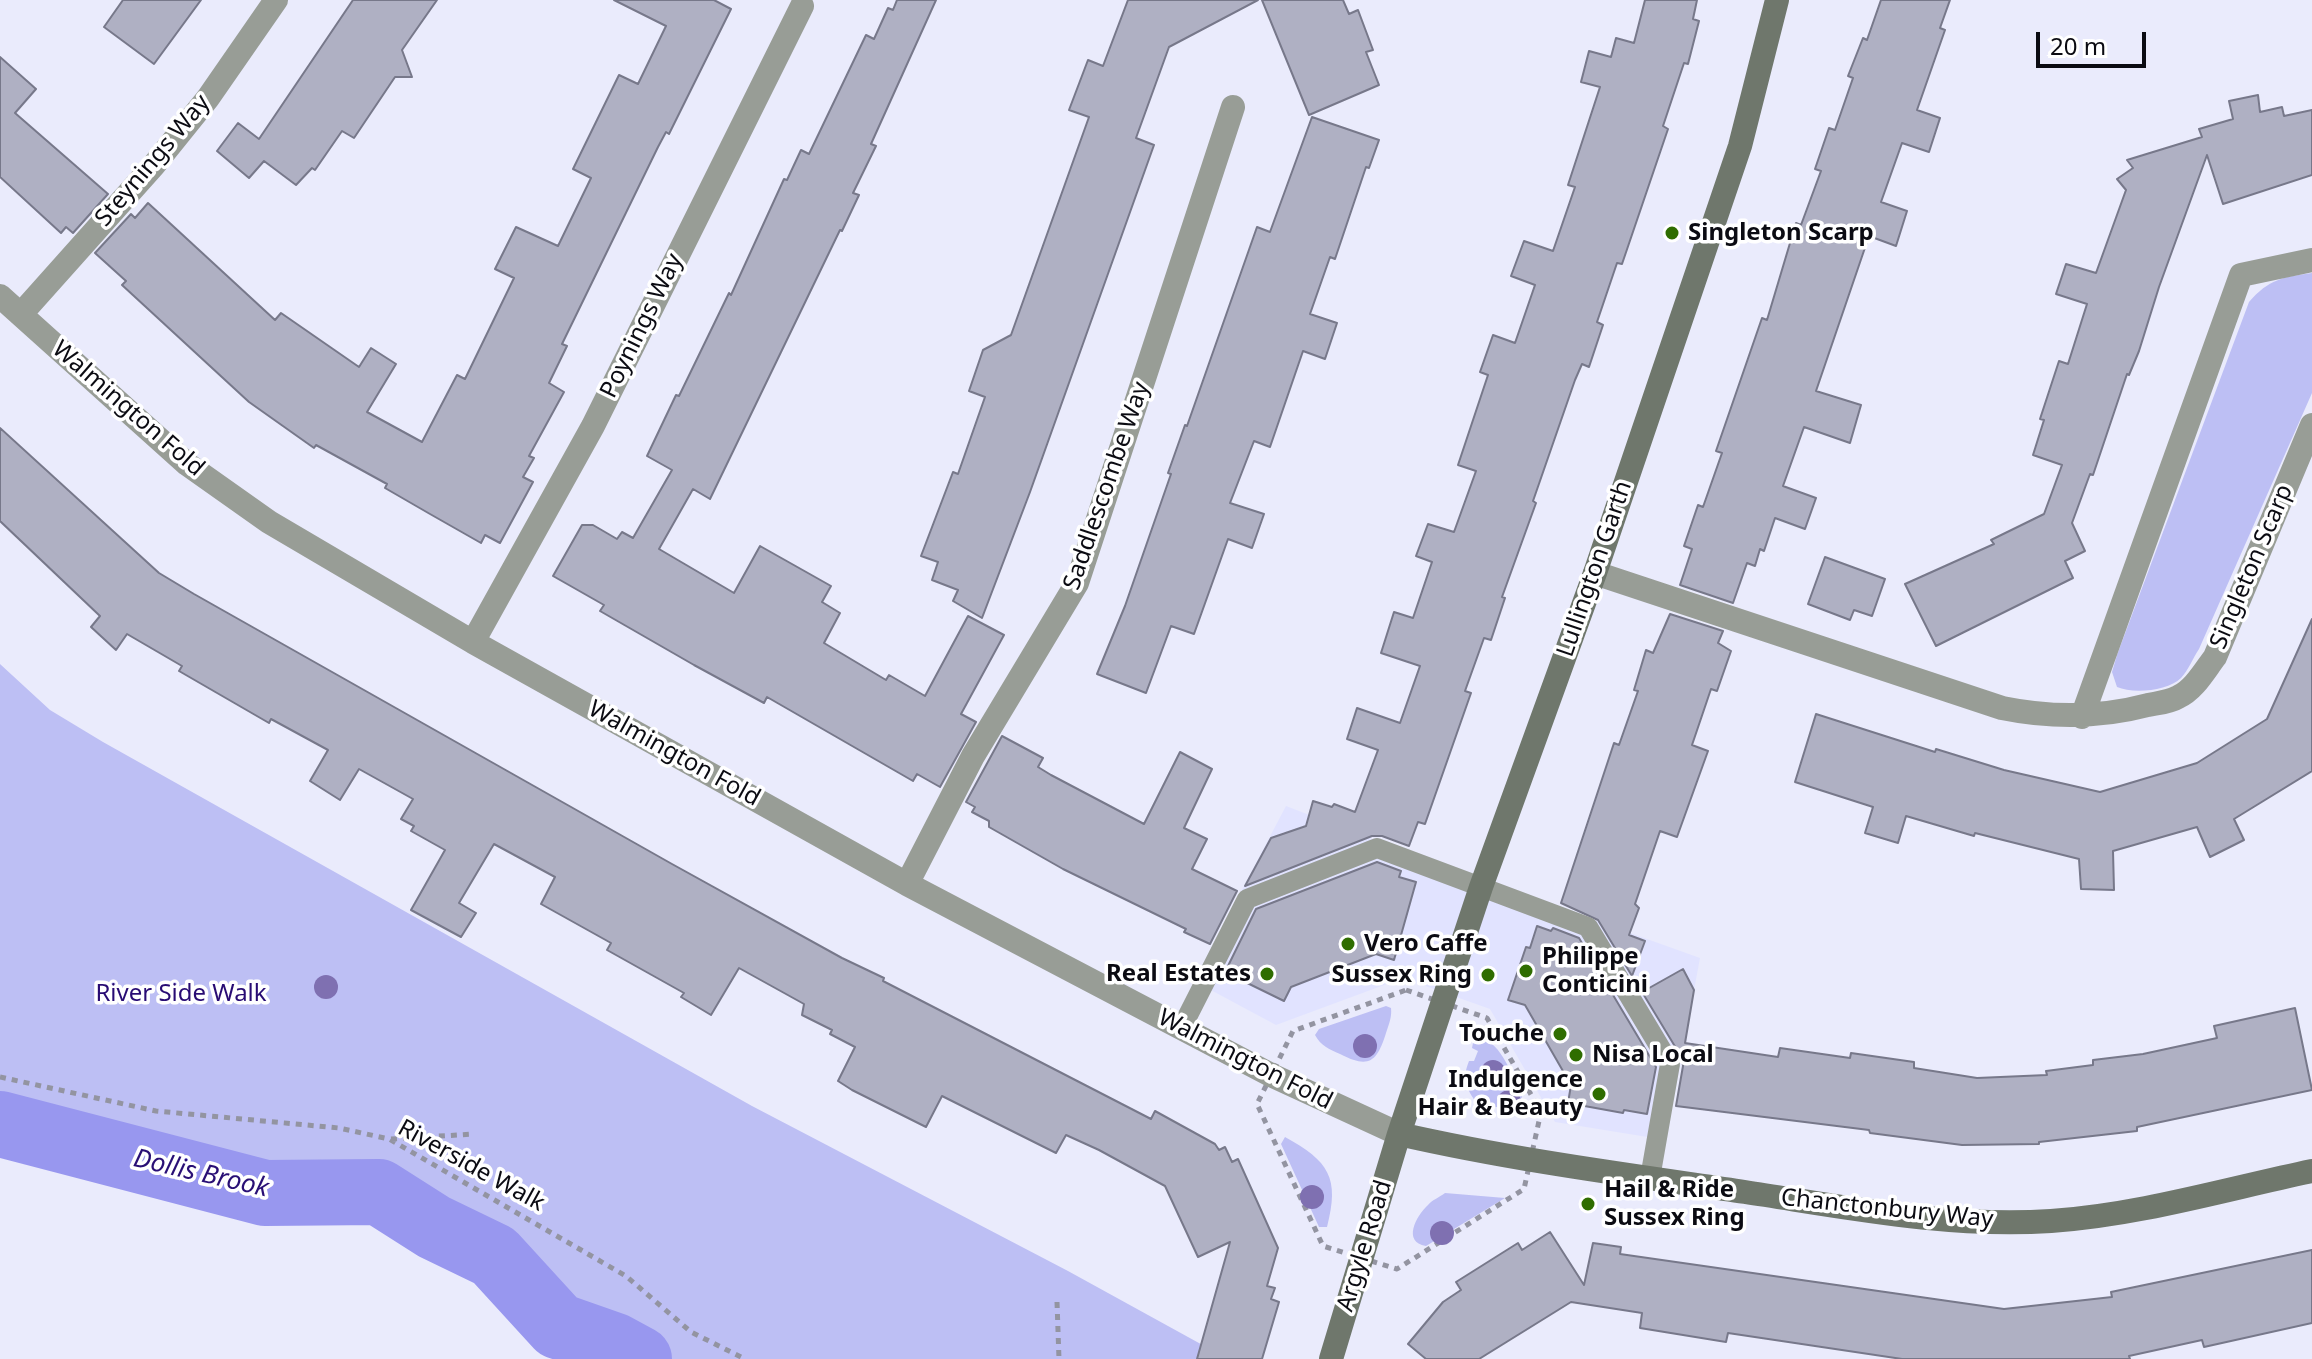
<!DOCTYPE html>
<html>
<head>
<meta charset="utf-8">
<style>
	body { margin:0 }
	#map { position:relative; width:2312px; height:1359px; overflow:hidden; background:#eaebfc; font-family:"Noto Sans",sans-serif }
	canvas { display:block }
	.scale { position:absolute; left:2036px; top:32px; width:110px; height:36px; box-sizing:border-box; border:4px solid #0b0b12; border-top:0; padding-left:10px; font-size:24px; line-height:28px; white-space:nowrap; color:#0b0b12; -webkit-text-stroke:6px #fff; paint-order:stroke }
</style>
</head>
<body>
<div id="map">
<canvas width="2312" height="1359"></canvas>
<div class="scale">20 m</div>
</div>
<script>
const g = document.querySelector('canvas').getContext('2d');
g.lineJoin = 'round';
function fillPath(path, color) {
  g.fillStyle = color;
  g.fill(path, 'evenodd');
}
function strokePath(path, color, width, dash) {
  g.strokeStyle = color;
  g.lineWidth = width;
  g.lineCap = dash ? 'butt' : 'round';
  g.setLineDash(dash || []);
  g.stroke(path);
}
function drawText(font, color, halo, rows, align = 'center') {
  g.font = font + ' "Noto Sans",sans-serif';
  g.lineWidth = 7;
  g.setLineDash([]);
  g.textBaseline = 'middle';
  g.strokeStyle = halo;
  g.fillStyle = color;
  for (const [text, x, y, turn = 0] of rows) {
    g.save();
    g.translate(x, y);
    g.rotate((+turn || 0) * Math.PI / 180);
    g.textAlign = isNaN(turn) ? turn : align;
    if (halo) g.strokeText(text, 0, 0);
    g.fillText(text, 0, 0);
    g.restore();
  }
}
const built = new Path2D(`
	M 1286,806 L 1418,857 L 1700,958 L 1666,1140 L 1555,1122 L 1490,1009 L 1403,978 L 1276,1025 L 1194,981 Z`);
const green = new Path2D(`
	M 2312,273 L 2312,393 L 2199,649 C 2193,658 2188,671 2181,678 C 2168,691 2133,694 2117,687 L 2112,672 L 2117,655 L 2249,302 C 2269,279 2283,277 2312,273 Z
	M 0,664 L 50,710 L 103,742 L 752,1106 L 1068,1271 L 1228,1359 L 586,1359 L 543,1339 L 509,1290 L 383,1218 L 372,1208 L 334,1207 L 296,1209 L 244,1204 L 149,1172 L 0,1138 Z
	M 1386,1006 L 1391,1008 C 1392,1017 1389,1024 1386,1033 C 1377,1062 1369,1069 1340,1054 C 1329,1049 1321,1046 1315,1035 L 1319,1029 Z
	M 1481,1038 C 1501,1042 1514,1079 1522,1097 L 1514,1112 L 1475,1101 C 1465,1085 1462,1079 1469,1061 L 1474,1061 L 1478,1051 L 1472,1048 L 1473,1043 Z
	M 1285,1137 C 1329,1161 1340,1178 1327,1227 L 1319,1227 L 1281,1144 Z
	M 1445,1193 L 1505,1198 L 1426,1246 C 1402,1242 1416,1216 1428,1205 C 1432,1200 1440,1197 1445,1193 Z`);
const river = new Path2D(`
	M 0,1124 L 265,1193 L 379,1192 L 434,1227 L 494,1256 L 558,1326 L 615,1346 L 639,1359`);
const building = new Path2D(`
	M 123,0 L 201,0 L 154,64 L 104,27 Z
	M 353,0 L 437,0 L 402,50 L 412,77 L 395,77 L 354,138 L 342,131 L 315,170 L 312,168 L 296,185 L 264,161 L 249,178 L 217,151 L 238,123 L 259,139 Z
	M 614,0 L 714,0 L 731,9 L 669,134 L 666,132 L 658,147 L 562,344 L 567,346 L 549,383 L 564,392 L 529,456 L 534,458 L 523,477 L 533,482 L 500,543 L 485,535 L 481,543 L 430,514 L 385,488 L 387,484 L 316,445 L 314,448 L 249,402 L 122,285 L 126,281 L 95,253 L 131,214 L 135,218 L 148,203 L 275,320 L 281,313 L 359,367 L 371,348 L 396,364 L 367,412 L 422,442 L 457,375 L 465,379 L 514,278 L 495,269 L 516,227 L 558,246 L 591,178 L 573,169 L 619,75 L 638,84 L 666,26 Z
	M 897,0 L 936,0 L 871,144 L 876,146 L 853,193 L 859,195 L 842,231 L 840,230 L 710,499 L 693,489 L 659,549 L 734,593 L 760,546 L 831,586 L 822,602 L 840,613 L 824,643 L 886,680 L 889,675 L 925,696 L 968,616 L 1004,635 L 961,714 L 976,722 L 940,787 L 917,774 L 913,781 L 767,697 L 764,703 L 694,665 L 600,611 L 604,605 L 553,576 L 582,525 L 593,525 L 617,539 L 622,532 L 633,538 L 672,470 L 647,456 L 676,395 L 679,396 L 729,293 L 731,295 L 784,179 L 787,180 L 801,150 L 809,154 L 866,35 L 874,39 L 888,8 L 893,10 Z
	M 1128,0 L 1258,0 L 1169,47 L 1136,138 L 1154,145 L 1030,492 L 982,618 L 953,601 L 958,590 L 932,580 L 938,562 L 921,556 L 953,472 L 958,474 L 985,397 L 969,391 L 983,350 L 1011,335 L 1089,117 L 1069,110 L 1088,60 L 1103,66 Z
	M 1262,0 L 1343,0 L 1349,14 L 1358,10 L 1373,50 L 1366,52 L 1379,85 L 1309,115 Z
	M 1645,0 L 1697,0 L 1693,19 L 1699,21 L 1688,64 L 1684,63 L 1663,126 L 1668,129 L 1622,264 L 1617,263 L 1597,322 L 1603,325 L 1589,367 L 1582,364 L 1575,380 L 1533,501 L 1536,503 L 1502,597 L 1505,598 L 1491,640 L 1484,638 L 1465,691 L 1471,693 L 1425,824 L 1418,822 L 1409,846 L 1382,836 L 1372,836 L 1245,886 L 1271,838 L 1306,826 L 1313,801 L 1332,807 L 1334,804 L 1355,812 L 1378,750 L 1347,739 L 1357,708 L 1400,723 L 1420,666 L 1381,653 L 1394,612 L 1413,618 L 1432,562 L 1416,556 L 1428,524 L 1454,532 L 1476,471 L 1458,465 L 1488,375 L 1480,372 L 1493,335 L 1515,343 L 1535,285 L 1511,276 L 1524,241 L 1553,251 L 1575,187 L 1568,185 L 1600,87 L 1581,82 L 1589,51 L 1611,57 L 1616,38 L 1634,43 Z
	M 1881,0 L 1950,0 L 1940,28 L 1945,30 L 1917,110 L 1940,118 L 1929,152 L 1902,143 L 1881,202 L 1907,211 L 1896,246 L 1869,236 L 1816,391 L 1861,405 L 1850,443 L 1804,427 L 1783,486 L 1816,498 L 1805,529 L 1775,518 L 1764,551 L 1760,549 L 1755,566 L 1747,563 L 1733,603 L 1680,585 L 1692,549 L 1684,546 L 1698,505 L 1703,507 L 1722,453 L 1716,451 L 1762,318 L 1767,320 L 1796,223 L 1801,225 L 1821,171 L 1815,169 L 1829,128 L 1835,130 L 1853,78 L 1848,76 L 1863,38 L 1867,40 Z
	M 0,57 L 36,89 L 15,113 L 108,194 L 73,233 L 66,227 L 61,233 L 0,177 Z
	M 2258,95 L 2260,112 L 2282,107 L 2284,116 L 2312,110 L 2312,175 L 2223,204 L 2207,155 L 2159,287 L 2139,351 L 2129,375 L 2127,374 L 2093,475 L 2090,474 L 2072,523 L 2085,551 L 2065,561 L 2073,578 L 1936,646 L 1905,584 L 1994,544 L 1991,540 L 2044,514 L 2062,465 L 2033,455 L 2044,420 L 2040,419 L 2059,361 L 2068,364 L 2087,304 L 2056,294 L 2066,264 L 2096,273 L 2126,190 L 2117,179 L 2133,168 L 2127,160 L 2202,137 L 2199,129 L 2233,119 L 2229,101 Z
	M 1312,117 L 1379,140 L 1369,168 L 1366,167 L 1335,259 L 1330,257 L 1310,314 L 1337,323 L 1325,359 L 1303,351 L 1270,447 L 1254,441 L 1230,503 L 1264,514 L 1252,548 L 1228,539 L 1194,634 L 1171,626 L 1146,693 L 1097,674 L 1125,606 L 1171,474 L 1168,473 L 1185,425 L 1187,426 L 1257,227 L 1270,232 Z
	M 0,428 L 159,573 L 194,594 L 672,864 L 842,958 L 884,978 L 883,981 L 1151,1119 L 1155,1111 L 1215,1144 L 1219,1150 L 1225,1147 L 1232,1162 L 1238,1159 L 1278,1248 L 1267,1286 L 1275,1288 L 1271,1299 L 1279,1302 L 1262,1359 L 1197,1359 L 1230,1242 L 1198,1257 L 1165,1186 L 1099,1150 L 1066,1135 L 1056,1153 L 942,1096 L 926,1127 L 852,1090 L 838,1081 L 855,1047 L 830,1034 L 832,1030 L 802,1015 L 804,1004 L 739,968 L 711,1015 L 681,997 L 684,993 L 607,950 L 611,943 L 541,904 L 555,877 L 494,844 L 459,903 L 476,913 L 461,937 L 411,910 L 445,850 L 411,831 L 414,826 L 401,819 L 413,799 L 359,769 L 340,800 L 310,781 L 328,750 L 271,719 L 269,723 L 179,671 L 182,666 L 127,634 L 116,650 L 91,627 L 100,616 L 0,521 Z
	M 1825,557 L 1885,579 L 1872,616 L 1854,610 L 1850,620 L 1808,604 Z
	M 1670,614 L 1723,631 L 1718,643 L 1731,651 L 1717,691 L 1711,689 L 1692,745 L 1708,751 L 1677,837 L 1660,831 L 1635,904 L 1639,908 L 1629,935 L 1645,941 L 1632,976 L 1598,920 L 1561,903 L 1614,743 L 1619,745 L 1638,691 L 1634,690 L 1646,650 L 1653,653 Z
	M 2312,619 L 2312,771 L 2234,819 L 2244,840 L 2210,857 L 2197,827 L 2113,851 L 2114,890 L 2081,889 L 2079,859 L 1975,833 L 1974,836 L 1906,816 L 1898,843 L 1865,833 L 1873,807 L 1795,782 L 1816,714 L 1935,752 L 1936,749 L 2004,770 L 2100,792 L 2197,763 L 2267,719 Z
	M 1002,736 L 1043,758 L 1038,767 L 1051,775 L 1144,824 L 1180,752 L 1212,769 L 1184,828 L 1207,839 L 1192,869 L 1237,891 L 1210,944 L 1184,932 L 1186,929 L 1063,869 L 989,827 L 989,821 L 972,812 L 975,807 L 966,802 Z
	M 1377,862 L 1401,871 L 1399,877 L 1416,882 L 1394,960 L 1376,954 L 1291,987 L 1284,1001 L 1235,977 L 1237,973 L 1227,968 L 1256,909 Z
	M 1537,926 L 1551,931 L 1553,928 L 1579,938 L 1656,1067 L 1647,1114 L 1624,1110 L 1623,1113 L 1568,1103 L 1571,1085 L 1525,1005 L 1508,1000 L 1526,947 L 1530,948 Z
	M 1683,969 L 1694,990 L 1685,1043 L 1778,1057 L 1780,1048 L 1850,1058 L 1851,1053 L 1914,1062 L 1914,1068 L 1977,1078 L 2047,1075 L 2046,1071 L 2093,1065 L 2093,1060 L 2143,1054 L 2217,1038 L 2214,1026 L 2295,1008 L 2312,1090 L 2137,1127 L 2137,1131 L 2039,1142 L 2039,1144 L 1962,1145 L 1870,1133 L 1869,1130 L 1676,1106 L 1683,1066 L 1682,1058 L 1642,992 Z
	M 1550,1232 L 1584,1285 L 1593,1243 L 1621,1247 L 1620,1254 L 2004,1309 L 2112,1297 L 2111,1292 L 2312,1250 L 2312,1323 L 2204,1347 L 2202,1340 L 2129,1356 L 2130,1359 L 1902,1359 L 1728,1333 L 1726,1342 L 1640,1328 L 1642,1313 L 1571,1302 L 1479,1359 L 1426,1359 L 1408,1344 L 1443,1302 L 1461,1290 L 1456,1282 L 1518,1243 L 1522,1250 Z`);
const path = new Path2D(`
	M 1406,990 L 1487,1018 L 1541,1112 L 1524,1189 L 1397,1269 L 1323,1246 L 1257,1104 L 1293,1031 Z
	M 0,1077 L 156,1111 L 339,1128 L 389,1139 L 626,1276 L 691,1332 L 745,1359
	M 391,1139 L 474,1134
	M 1057,1302 L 1059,1359`);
const lane = new Path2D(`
	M 1181,1029 L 1247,899 L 1377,848 L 1588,927 L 1670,1064 L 1650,1178`);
const street = new Path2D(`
	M 0,296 L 187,464 L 269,522 L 473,642 L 907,884 L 1271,1075 L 1399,1134
	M 21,314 L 154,165 L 208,98 L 276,0
	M 1595,573 L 2002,708 C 2051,718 2099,718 2148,705 C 2158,703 2170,702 2178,697 C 2194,690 2205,670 2215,657 L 2312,425
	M 473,642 L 593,426 L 802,6
	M 2082,717 L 2241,275 L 2312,260
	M 907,884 L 973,756 L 1077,583 L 1233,107`);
const secondary = new Path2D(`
	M 1399,1134 C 1513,1160 1629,1175 1745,1192 C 1845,1207 1949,1228 2051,1221 C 2139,1215 2226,1189 2312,1171
	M 1331,1359 L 1399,1134 L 1481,887 L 1595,573 L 1740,146 L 1777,0`);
const trees = [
	[326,987],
	[1365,1046],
	[1493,1072],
	[1509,1102],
	[1312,1197],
	[1442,1233]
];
const markers = [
	[1672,233,8,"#2f6d00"],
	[1348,944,8,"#2f6d00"],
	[1526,971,8,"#2f6d00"],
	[1267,974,8,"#2f6d00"],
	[1488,975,8,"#2f6d00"],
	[1560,1034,8,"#2f6d00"],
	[1576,1055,8,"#2f6d00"],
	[1599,1094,8,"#2f6d00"],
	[1588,1204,8,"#2f6d00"]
];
const streetNames = [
	["Steynings Way",153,161,-50],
	["Poynings Way",642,326,-64],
	["Walmington Fold",128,409,41],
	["Saddlescombe Way",1107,486,-71],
	["Singleton Scarp",2252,567,-67],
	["Lullington Garth",1595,569,-71],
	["Walmington Fold",674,754,29],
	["Walmington Fold",1245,1060,27],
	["Riverside Walk",471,1166,29],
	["Chanctonbury Way",1887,1209,6],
	["Argyle Road",1365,1246,-73]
];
const poiNames = [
	["Singleton Scarp",1688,233],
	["Vero Caffe",1364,944],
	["Philippe",1542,957],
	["Conticini",1542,985],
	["Real Estates",1251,974,"right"],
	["Sussex Ring",1472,975,"right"],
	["Touche",1544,1034,"right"],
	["Nisa Local",1592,1055],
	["Indulgence",1583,1080,"right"],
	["Hair & Beauty",1583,1108,"right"],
	["Hail & Ride",1604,1190],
	["Sussex Ring",1604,1218]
];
const parkNames = [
	["River Side Walk",181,994]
];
const waterNames = [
	["Dollis Brook",201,1174,13]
];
fillPath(built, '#e1e3ff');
fillPath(green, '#bdbff4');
strokePath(river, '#9897ef', 66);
fillPath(building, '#afb0c3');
strokePath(building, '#77788a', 2);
strokePath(path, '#9394a1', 5, [6, 6]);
strokePath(lane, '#989d96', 20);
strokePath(street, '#989d96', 24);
strokePath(secondary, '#6f776c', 24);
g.fillStyle = '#7f70b1';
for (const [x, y] of trees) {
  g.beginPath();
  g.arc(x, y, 12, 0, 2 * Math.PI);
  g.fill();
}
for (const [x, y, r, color] of markers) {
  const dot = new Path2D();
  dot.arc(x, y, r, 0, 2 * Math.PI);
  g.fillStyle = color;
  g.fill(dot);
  strokePath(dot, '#fff', 3);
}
drawText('24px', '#0b0b12', '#fff', streetNames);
drawText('bold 24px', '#0b0b12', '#fff', poiNames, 'left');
drawText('24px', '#280b73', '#fff', parkNames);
drawText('italic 26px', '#290f75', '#fff', waterNames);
</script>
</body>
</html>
